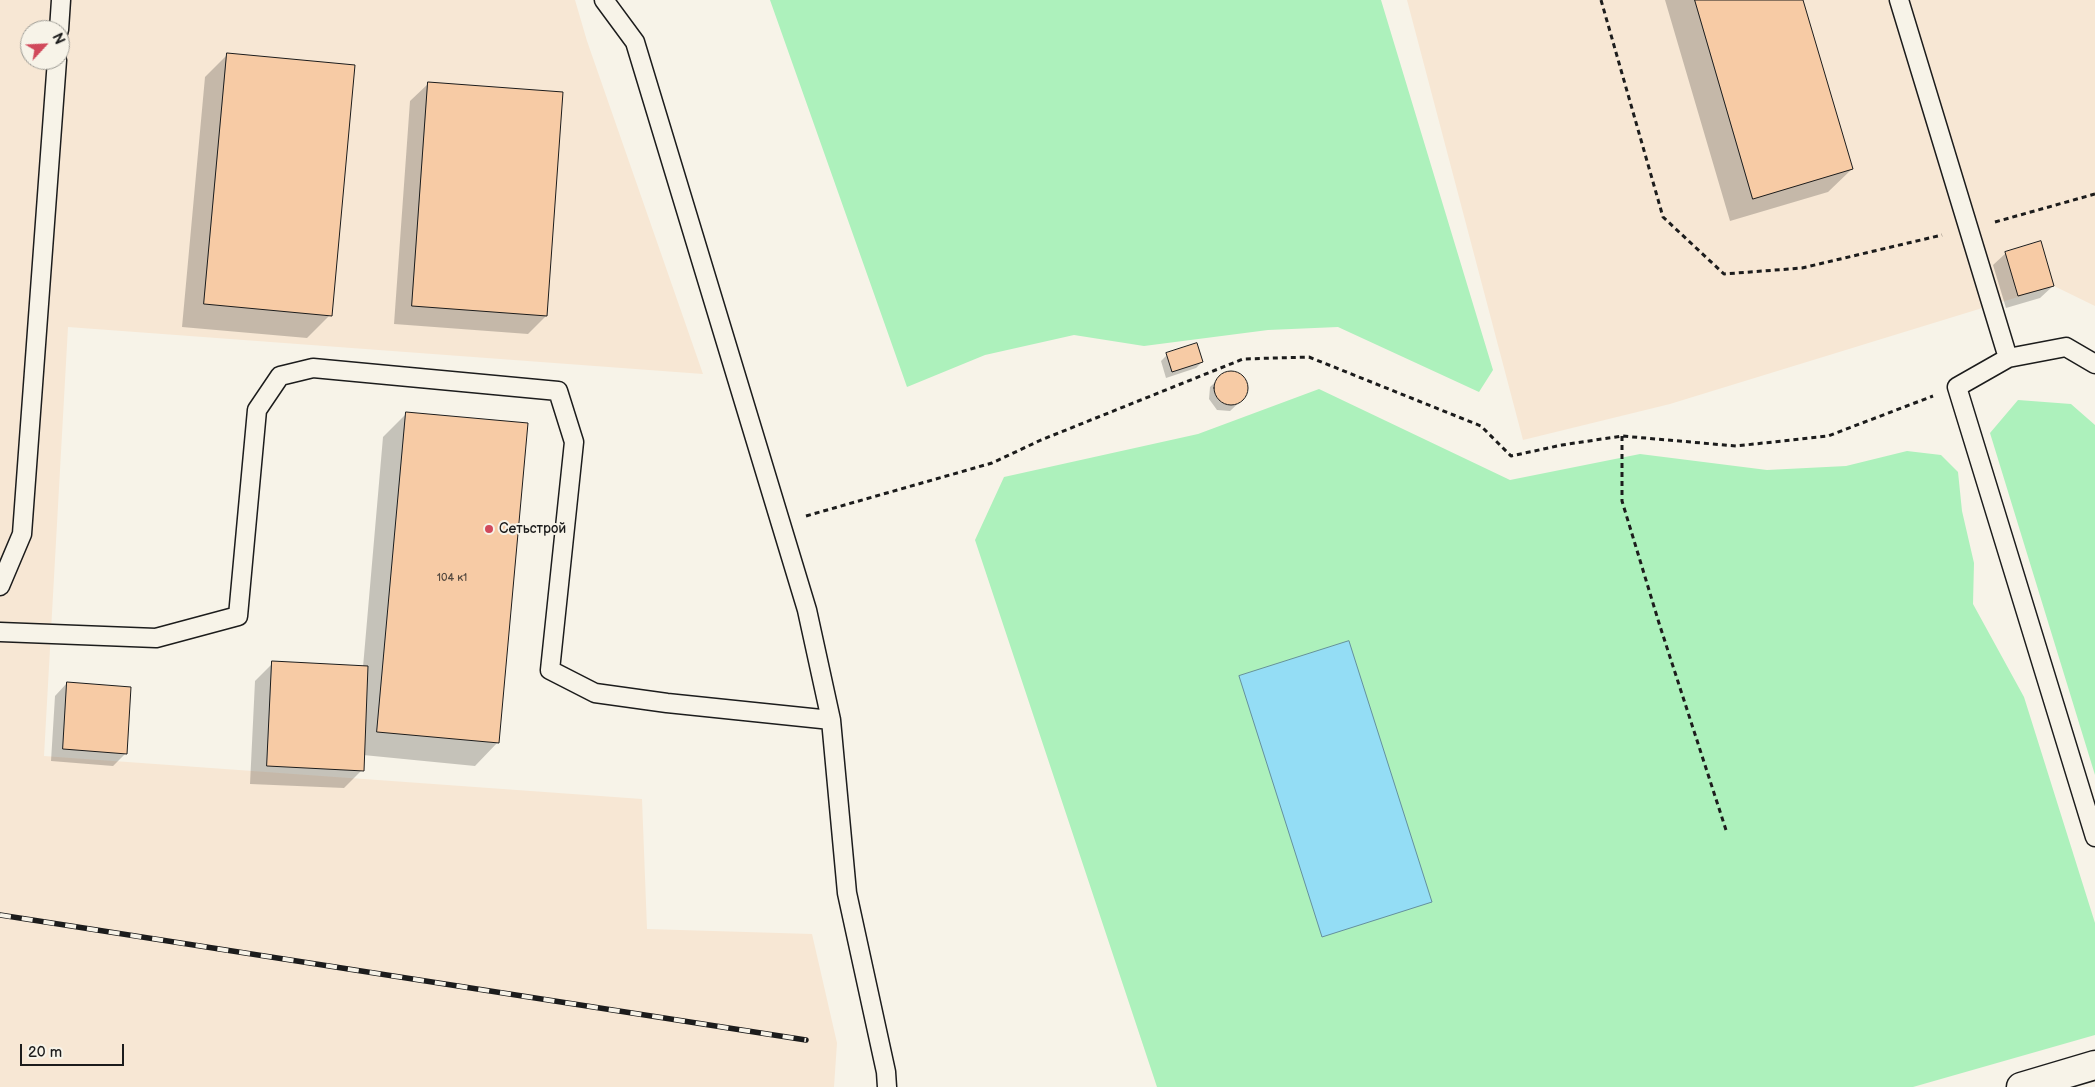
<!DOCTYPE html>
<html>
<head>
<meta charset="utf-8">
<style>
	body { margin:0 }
	#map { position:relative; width:2095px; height:1087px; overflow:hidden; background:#f7f3e8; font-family:"Balsamiq Sans",sans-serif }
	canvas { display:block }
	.north { position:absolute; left:20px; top:20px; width:50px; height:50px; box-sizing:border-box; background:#f7f3e8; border:1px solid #9f9d96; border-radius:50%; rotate:65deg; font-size:14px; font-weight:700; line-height:20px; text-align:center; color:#1c1c1c }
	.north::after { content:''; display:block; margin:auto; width:18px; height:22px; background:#d1495b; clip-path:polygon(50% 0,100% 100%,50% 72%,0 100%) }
	.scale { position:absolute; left:20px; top:1044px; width:104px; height:22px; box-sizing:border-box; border:2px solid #1c1c1c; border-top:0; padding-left:6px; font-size:15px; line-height:18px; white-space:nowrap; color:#1c1c1c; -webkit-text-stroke:4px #f7f3e8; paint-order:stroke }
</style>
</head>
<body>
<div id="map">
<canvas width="2095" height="1087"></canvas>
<div class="north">N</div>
<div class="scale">20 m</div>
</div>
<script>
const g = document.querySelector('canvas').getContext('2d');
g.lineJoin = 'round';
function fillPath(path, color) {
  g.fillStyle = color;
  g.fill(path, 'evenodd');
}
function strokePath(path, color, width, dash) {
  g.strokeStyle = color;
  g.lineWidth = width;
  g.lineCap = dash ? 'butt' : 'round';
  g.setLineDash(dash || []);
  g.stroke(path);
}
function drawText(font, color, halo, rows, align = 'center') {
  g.font = font + ' "Balsamiq Sans",sans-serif';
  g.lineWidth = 4;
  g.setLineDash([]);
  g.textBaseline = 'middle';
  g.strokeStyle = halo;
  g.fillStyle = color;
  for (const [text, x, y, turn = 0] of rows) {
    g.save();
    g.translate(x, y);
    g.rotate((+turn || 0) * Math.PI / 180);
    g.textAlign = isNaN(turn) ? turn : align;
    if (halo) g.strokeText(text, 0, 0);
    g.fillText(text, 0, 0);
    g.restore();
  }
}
const built = new Path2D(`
	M 0,0 L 575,0 L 587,41 L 703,374 L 68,327 L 44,756 L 642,799 L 647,929 L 812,934 L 837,1043 L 834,1087 L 0,1087 ZM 30,30 L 60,30 L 60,60 L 30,60 Z
	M 1407,0 L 2095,0 L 2095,306 L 2054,286 L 1670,404 L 1523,440 Z`);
const green = new Path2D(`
	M 770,0 L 1381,0 L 1493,370 L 1479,392 L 1338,327 L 1268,330 L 1144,346 L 1074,335 L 985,355 L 907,387 Z
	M 1319,389 L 1510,480 L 1640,454 L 1767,470 L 1846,466 L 1907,451 L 1941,455 L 1958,472 L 1962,511 L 1974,563 L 1973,604 L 2024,697 L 2095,923 L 2095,1035 L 1913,1087 L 1157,1087 L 975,540 L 1004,477 L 1198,434 Z
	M 2018,400 L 2071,404 L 2095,425 L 2095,775 L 1990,433 Z`);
const water = new Path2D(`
	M 1349,641 L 1432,902 L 1322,937 L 1239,676 Z`);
const shadow = new Path2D(`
	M 1665,0 L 1802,0 L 1852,169 L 1828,192 L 1730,221 Z
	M 228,54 L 330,315 L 307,338 L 182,327 L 205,77 Z
	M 429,83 L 546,316 L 528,334 L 394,324 L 410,101 Z
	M 2006,253 L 2053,286 L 2040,298 L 2006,308 L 1993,265 Z
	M 1167,355 L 1202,362 L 1196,368 L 1166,378 L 1161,361 Z
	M 1226,372 L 1239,373 L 1247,383 L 1246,396 L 1230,411 L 1217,410 L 1209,399 L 1210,387 Z
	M 406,414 L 498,742 L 475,766 L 363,755 L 362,770 L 344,788 L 250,784 L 255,681 L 273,663 L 363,667 L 383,437 Z
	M 67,683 L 125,754 L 113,766 L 51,761 L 55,696 Z`);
const building = new Path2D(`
	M 1695,0 L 1803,0 L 1853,169 L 1753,199 Z
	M 227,53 L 355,65 L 332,316 L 204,304 Z
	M 428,82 L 563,92 L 547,316 L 412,306 Z
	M 2041,241 L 2054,286 L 2018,296 L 2005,252 Z
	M 1197,343 L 1203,362 L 1172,372 L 1166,353 Z
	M1214 388a17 17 0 1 1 34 0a17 17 0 1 1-34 0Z
	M 406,412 L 528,423 L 499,743 L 377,732 Z
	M 272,661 L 368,666 L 364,771 L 267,766 Z
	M 67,682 L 131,687 L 127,754 L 63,749 Z`);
const path = new Path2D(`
	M 1601,0 L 1663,217 L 1724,274 L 1802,268 L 1942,235
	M 1995,222 L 2095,194
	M 1622,436 L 1622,501 L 1659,623 L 1726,830
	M 806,516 L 992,463 L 1041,440 L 1243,359 L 1309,357 L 1481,426 L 1511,456 L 1562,445 L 1622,436 L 1736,446 L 1828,436 L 1933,396`);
const lane = new Path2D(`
	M 604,0 L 635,42 L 807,610 L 831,720 L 847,893 L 886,1072 L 887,1087
	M 1899,0 L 2008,358 L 2066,347 L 2095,364
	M 59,30 L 61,0
	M 2008,358 L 1957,387 L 2095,837
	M 0,586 L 22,534 L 57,60
	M 0,632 L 156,638 L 238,616 L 257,410 L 280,376 L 313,368 L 558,391 L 574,442 L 550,670 L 595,693 L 667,703 L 831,720`);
const street = new Path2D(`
	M 2021,1087 L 2095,1065`);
const rail = new Path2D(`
	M 0,915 L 806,1040`);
const markers = [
	[489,529,5,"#d1495b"]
];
const numberNames = [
	["104 к1",452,578]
];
const poiNames = [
	["Сетьстрой",499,529]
];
fillPath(built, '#f7e7d4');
fillPath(green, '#adf1bc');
fillPath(water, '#94ddf5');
strokePath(water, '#64909e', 1);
fillPath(shadow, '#0003');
fillPath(building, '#f7cba5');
strokePath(building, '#1c1c1c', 1);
strokePath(lane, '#1c1c1c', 21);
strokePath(street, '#1c1c1c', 31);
strokePath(path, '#1c1c1c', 3, [5, 4]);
strokePath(lane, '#f7f3e8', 18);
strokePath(street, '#f7f3e8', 28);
strokePath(rail, '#1c1c1c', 5.5);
strokePath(rail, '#f7f3e8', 4, [11]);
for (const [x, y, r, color] of markers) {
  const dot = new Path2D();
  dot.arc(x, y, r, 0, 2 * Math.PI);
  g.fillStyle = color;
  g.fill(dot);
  strokePath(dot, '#f7f3e8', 2);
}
drawText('11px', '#53483e', null, numberNames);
drawText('14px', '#1c1c1c', '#f7f3e8', poiNames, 'left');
</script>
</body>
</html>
